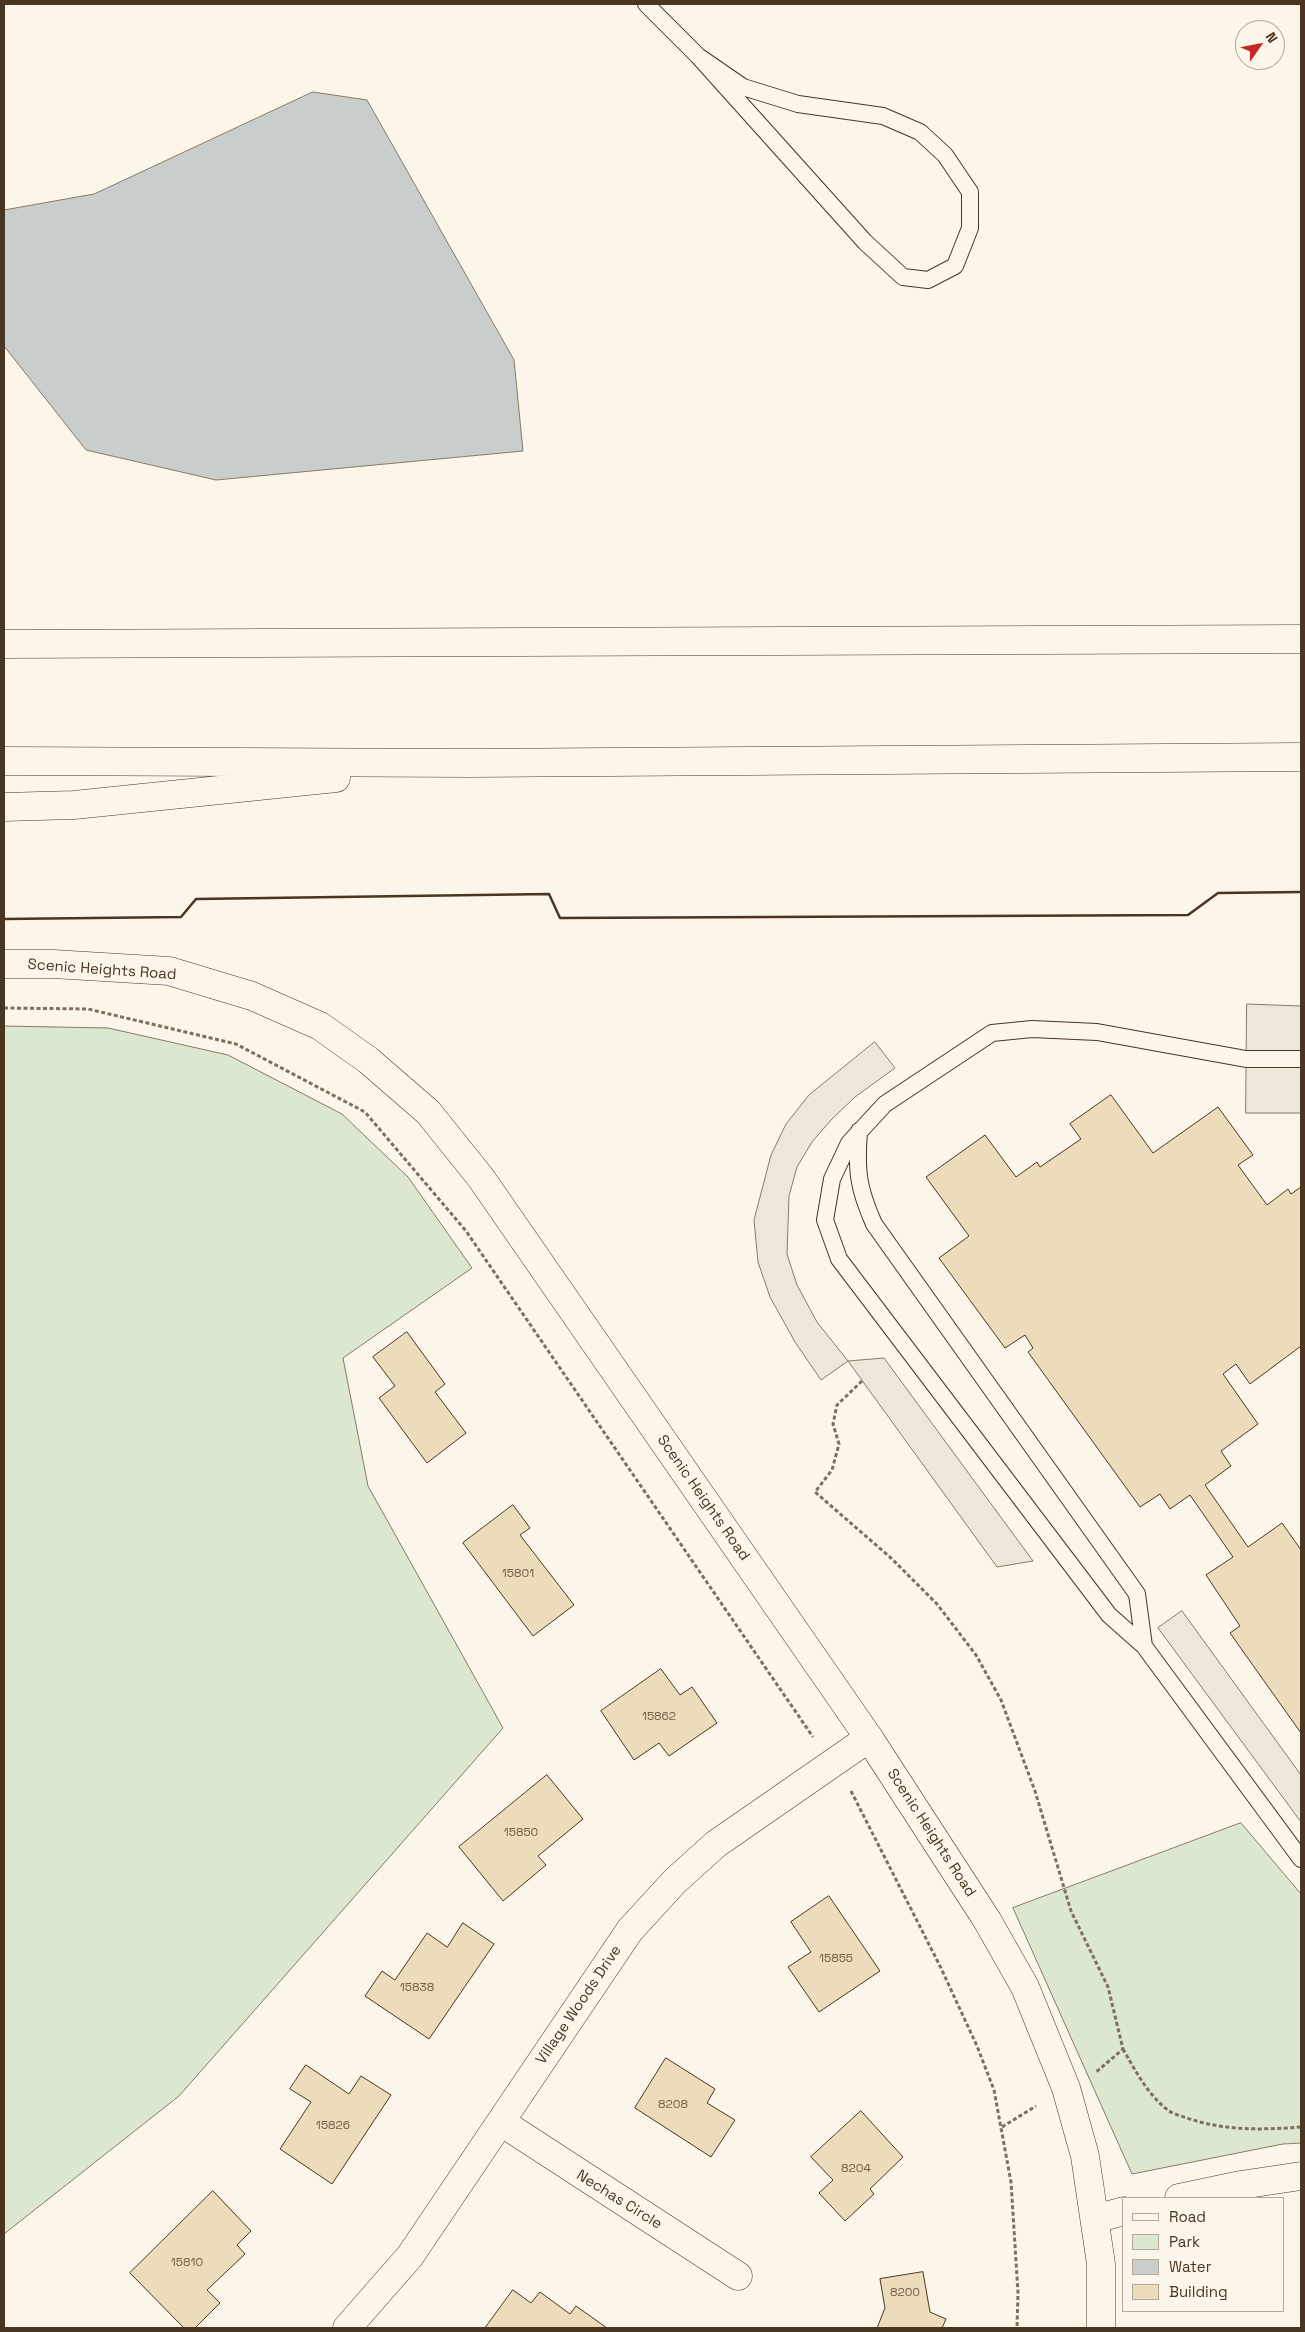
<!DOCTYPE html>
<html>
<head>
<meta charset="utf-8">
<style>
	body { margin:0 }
	#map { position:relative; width:1305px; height:2332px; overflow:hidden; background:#fbf6e9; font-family:"Space Grotesk",sans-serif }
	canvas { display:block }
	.frame { position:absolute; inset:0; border:5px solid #4a3520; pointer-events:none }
	.legend { position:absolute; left:1122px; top:2197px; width:162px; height:115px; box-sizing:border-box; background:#fbf6e9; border:1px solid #b4a999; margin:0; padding:6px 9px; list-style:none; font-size:15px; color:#4a3520 }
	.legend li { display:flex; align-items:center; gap:10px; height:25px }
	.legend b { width:25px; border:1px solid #b4a999 }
	.north { position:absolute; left:1235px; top:20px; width:50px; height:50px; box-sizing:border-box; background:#fbf6e9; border:1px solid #b4a999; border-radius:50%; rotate:57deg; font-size:14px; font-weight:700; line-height:20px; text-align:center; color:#4a3520 }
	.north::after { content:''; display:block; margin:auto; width:18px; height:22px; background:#c62828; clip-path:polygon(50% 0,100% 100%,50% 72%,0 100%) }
</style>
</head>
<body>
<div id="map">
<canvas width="1305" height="2332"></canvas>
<div class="frame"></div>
<ul class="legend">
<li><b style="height:6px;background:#fbf6e9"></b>Road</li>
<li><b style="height:14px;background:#dce7d0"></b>Park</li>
<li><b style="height:14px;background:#c9cecd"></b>Water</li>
<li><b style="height:14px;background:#ecdcbc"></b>Building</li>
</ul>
<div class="north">N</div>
</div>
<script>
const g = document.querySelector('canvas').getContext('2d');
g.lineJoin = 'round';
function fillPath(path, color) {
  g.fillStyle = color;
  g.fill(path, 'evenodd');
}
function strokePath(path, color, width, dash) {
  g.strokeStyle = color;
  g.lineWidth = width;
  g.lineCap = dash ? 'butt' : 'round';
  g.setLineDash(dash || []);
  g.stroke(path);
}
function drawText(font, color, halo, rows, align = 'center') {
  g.font = font + ' "Space Grotesk",sans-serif';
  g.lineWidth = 4;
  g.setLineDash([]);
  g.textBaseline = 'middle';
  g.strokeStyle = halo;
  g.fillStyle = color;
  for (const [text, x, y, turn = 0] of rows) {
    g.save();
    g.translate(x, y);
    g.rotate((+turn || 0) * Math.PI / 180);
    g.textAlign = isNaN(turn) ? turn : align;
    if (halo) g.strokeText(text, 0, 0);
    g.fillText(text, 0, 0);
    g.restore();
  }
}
const green = new Path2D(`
	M 4,1026 L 108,1028 L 228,1055 L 342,1114 L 408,1177 L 472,1268 L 343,1358 L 368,1486 L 503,1728 L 179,2096 L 4,2234 Z
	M 1241,1823 L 1301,1894 L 1301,2143 L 1283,2144 L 1132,2174 L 1013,1908 Z`);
const parking = new Path2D(`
	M 1247,1004 L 1301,1006 L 1301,1113 L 1246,1113 Z
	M 875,1042 L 895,1068 L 855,1097 L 832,1119 L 812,1142 L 797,1167 L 789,1196 L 787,1254 L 797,1285 L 817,1322 L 848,1361 L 884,1358 L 1033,1561 L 997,1567 L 848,1361 L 821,1380 L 795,1342 L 770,1297 L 758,1262 L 754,1220 L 771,1155 L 786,1124 L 809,1095 Z
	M 1182,1611 L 1301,1775 L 1301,1822 L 1158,1628 Z`);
const water = new Path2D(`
	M 313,92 L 367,100 L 514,360 L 523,451 L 216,480 L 86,450 L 4,346 L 4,210 L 94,194 Z`);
const building = new Path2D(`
	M 1111,1095 L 1153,1153 L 1218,1107 L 1253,1155 L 1238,1165 L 1267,1205 L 1288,1189 L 1291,1194 L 1301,1187 L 1301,1346 L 1250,1384 L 1236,1364 L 1223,1374 L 1258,1424 L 1221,1451 L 1231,1466 L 1205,1485 L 1248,1547 L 1282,1523 L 1301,1550 L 1301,1733 L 1230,1633 L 1240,1626 L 1206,1575 L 1233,1557 L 1190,1495 L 1170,1509 L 1160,1494 L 1140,1507 L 1028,1352 L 1033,1348 L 1025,1335 L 1005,1348 L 939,1258 L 969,1236 L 926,1177 L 985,1135 L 1016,1177 L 1037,1162 L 1040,1167 L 1081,1139 L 1070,1124 Z
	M 407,1332 L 445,1384 L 435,1392 L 466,1433 L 427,1463 L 379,1398 L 395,1386 L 373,1357 Z
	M 513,1505 L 530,1528 L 520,1535 L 574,1605 L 533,1636 L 463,1543 Z
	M 661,1669 L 680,1695 L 692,1687 L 717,1723 L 669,1756 L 659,1743 L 634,1760 L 601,1711 Z
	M 547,1775 L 583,1819 L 538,1856 L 546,1865 L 503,1901 L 459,1847 Z
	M 829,1896 L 880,1971 L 819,2012 L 788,1967 L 811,1952 L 791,1922 Z
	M 463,1923 L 494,1944 L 429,2039 L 365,1996 L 382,1971 L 395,1980 L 427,1933 L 447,1947 Z
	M 666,2058 L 715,2089 L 707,2103 L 735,2120 L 711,2157 L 635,2108 Z
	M 306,2065 L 349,2094 L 361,2076 L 391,2095 L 332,2184 L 280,2149 L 311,2102 L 290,2089 Z
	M 861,2111 L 903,2157 L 870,2189 L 874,2194 L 845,2221 L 819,2193 L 833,2180 L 811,2157 Z
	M 213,2191 L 251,2231 L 237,2245 L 245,2254 L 207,2290 L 220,2303 L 195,2328 L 184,2328 L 130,2273 Z
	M 923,2272 L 930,2312 L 946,2319 L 942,2328 L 877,2328 L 885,2308 L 880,2279 Z
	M 513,2290 L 531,2303 L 540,2292 L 570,2314 L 576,2306 L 607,2328 L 489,2328 L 486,2327 Z`);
const path = new Path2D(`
	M 4,1008 L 88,1009 L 236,1044 L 365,1112 L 466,1231 L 813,1737
	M 862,1381 L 837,1405 L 833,1424 L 839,1444 L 832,1470 L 815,1492 L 891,1558 L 937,1604 L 976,1655 L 1001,1700 L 1035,1791 L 1071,1911 L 1108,1987 L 1123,2049 L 1095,2073
	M 851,1791 L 940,1966 L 977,2046 L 994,2090 L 1011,2182 L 1018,2293 L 1017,2328
	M 1123,2049 C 1136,2072 1148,2095 1169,2111 C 1174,2114 1181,2116 1187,2118 C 1224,2131 1263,2130 1301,2127
	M 1002,2127 L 1036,2106`);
const service = new Path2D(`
	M 646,4 L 698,56 L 865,242 L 903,277 L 928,280 L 955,266 L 970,228 L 970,192 L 945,155 L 920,132 L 883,116 L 798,104 L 743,87 L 698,56
	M 1301,1059 L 1246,1059 L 1097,1032 L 1032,1029 L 992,1033 L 885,1104 L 849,1143 L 832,1179 L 825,1220 L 839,1259 L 1109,1615 L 1144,1646 L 1301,1859
	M 859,1131 C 856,1171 858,1188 874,1224 L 1137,1594 L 1144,1646`);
const minor = new Path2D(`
	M 501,2122 L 738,2276
	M 1179,2198 L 1241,2185 L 1301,2176
	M 1095,2219 L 1124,2211
	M 347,2328 L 410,2256 L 630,1930 L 675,1881 L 716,1844 L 869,1738`);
const tertiary = new Path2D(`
	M 4,964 L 53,964 L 169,971 L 252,996 L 320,1026 L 368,1060 L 428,1112 L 481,1178 L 869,1738 L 987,1920 L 1025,1987 L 1066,2088 L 1085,2156 L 1101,2264 L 1101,2328`);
const motorway = new Path2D(`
	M 4,644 L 1301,639
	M 4,761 L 471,763 L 1301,757
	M 4,807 L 74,805 L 336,778`);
const wall = new Path2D(`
	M 4,919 L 181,917 L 196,899 L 549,894 L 560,918 L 1188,915 L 1218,893 L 1301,892`);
const numberNames = [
	["15801",518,1574],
	["15862",659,1717],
	["15850",521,1833],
	["15855",836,1959],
	["15838",417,1988],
	["8208",673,2105],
	["15826",333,2126],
	["8204",856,2169],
	["15810",187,2263],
	["8200",905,2293]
];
const streetNames = [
	["Scenic Heights Road",102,970,4],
	["Scenic Heights Road",703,1498,55],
	["Scenic Heights Road",931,1833,57],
	["Village Woods Drive",579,2005,-56],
	["Nechas Circle",619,2200,32]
];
fillPath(green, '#dce7d0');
strokePath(green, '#887966', 1);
fillPath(parking, '#ede7d9');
strokePath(parking, '#887966', 1);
fillPath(water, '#c9cecd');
strokePath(water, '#887966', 1);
fillPath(building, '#ecdcbc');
strokePath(building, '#4a3520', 1);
strokePath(service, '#4a3520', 18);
strokePath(minor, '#4a3520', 29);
strokePath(tertiary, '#4a3520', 29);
strokePath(motorway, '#4a3520', 29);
strokePath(path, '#7f6f5c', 3, [4, 2.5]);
strokePath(service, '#fbf6e9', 16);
strokePath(minor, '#fbf6e9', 28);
strokePath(tertiary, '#fbf6e9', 28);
strokePath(motorway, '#fbf6e9', 28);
strokePath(wall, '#4a3520', 2.5);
drawText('12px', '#725f47', null, numberNames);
drawText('15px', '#4a3520', '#fbf6e9', streetNames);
</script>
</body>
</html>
